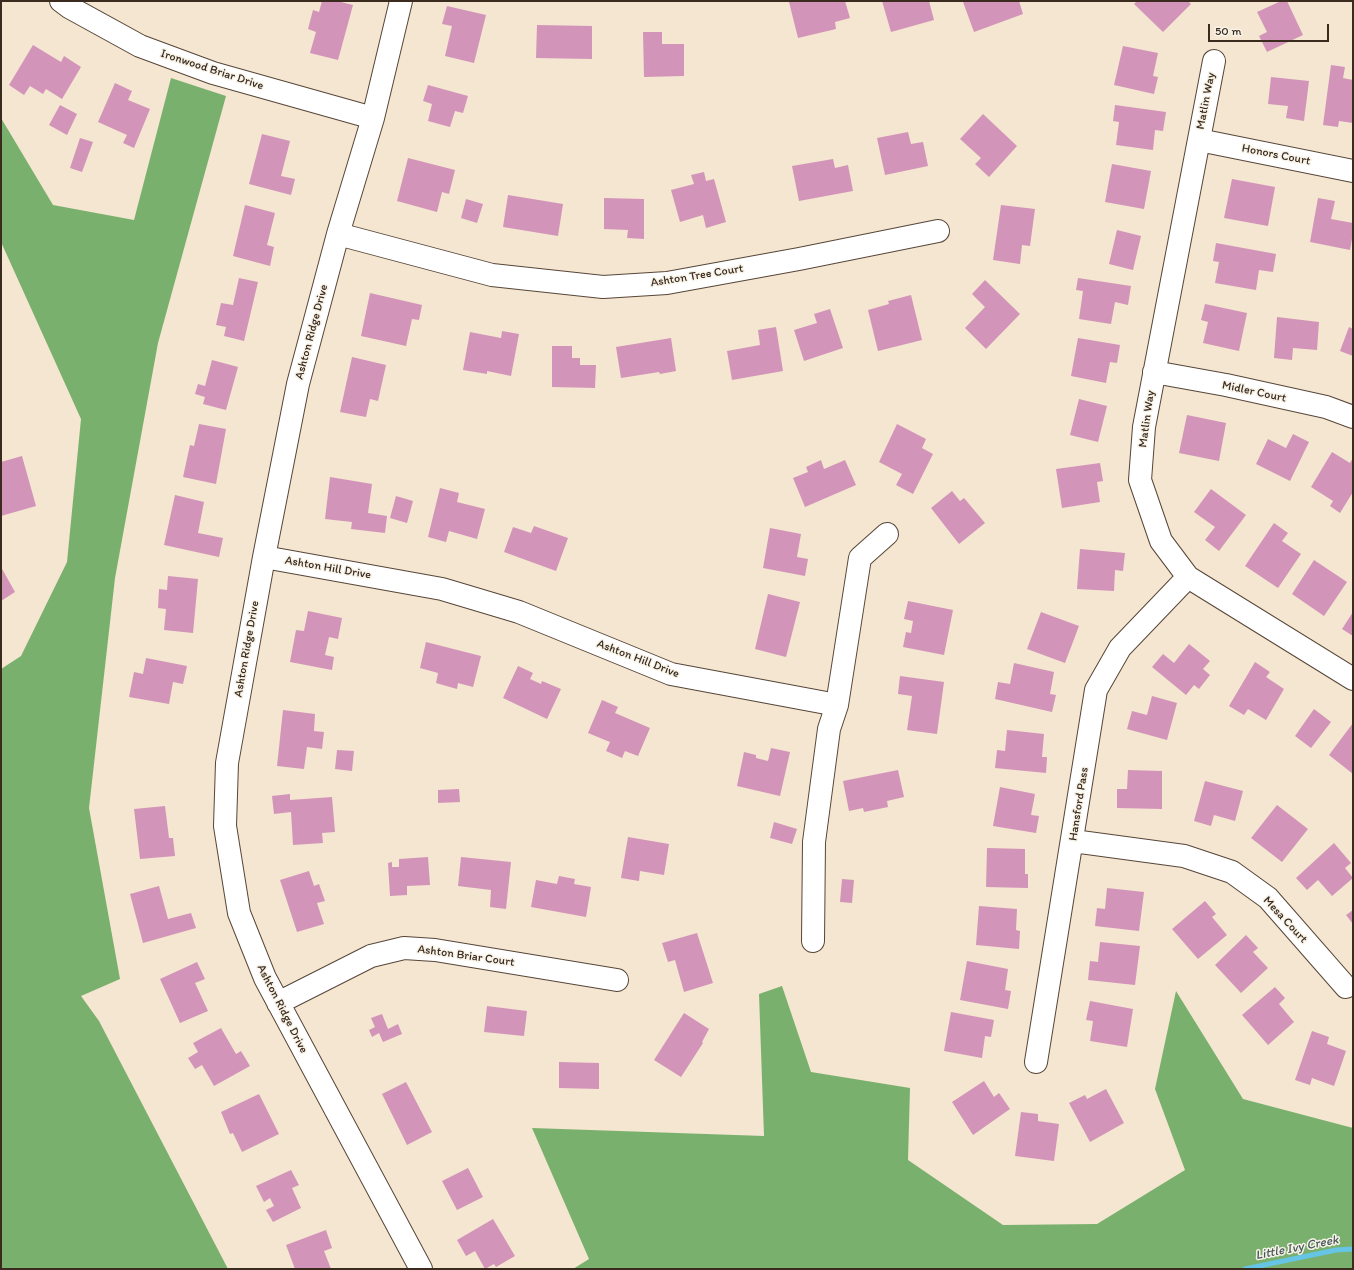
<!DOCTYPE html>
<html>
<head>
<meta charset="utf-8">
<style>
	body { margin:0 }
	#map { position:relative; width:1354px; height:1270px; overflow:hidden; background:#f4e6d0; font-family:Itim,sans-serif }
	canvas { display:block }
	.frame { position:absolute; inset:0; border:2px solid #3b2a1e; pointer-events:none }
	.scale { position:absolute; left:1208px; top:24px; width:121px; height:18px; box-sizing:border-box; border:2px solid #3b2a1e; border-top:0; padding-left:5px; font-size:12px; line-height:14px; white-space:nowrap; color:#3b2a1e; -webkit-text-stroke:3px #f7f3e8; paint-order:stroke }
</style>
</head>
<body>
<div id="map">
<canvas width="1354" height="1270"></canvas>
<div class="frame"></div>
<div class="scale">50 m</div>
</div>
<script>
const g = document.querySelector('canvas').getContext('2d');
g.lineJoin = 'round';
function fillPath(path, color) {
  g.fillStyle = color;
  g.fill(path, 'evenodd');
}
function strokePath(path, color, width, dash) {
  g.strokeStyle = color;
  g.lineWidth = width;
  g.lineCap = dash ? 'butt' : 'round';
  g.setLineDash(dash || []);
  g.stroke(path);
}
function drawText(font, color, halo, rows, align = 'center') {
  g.font = font + ' Itim,sans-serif';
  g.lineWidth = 3;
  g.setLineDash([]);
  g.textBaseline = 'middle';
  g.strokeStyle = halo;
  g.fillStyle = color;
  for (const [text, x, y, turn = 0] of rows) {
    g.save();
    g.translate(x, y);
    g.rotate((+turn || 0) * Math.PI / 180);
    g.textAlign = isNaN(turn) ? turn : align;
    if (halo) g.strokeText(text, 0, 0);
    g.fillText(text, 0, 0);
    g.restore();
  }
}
const forest = new Path2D(`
	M 171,78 L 226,96 L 158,343 L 115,578 L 89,808 L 120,979 L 81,996 L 99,1021 L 228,1269 L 1,1269 L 1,669 L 21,656 L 67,562 L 81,419 L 1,242 L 1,118 L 53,205 L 134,220 Z
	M 782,986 L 811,1072 L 910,1088 L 908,1160 L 1003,1225 L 1097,1224 L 1185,1170 L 1155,1089 L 1176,991 L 1243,1099 L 1353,1128 L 1353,1269 L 573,1269 L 589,1259 L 532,1128 L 764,1136 L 759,994 Z`);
const stream = new Path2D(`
	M 1245,1269 L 1336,1250 L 1353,1249`);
const building = new Path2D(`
	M 322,1 L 337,1 L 353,5 L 338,60 L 310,53 L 316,32 L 308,29 L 313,10 L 319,12 Z
	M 794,1 L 845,1 L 850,18 L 835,22 L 836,29 L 798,38 L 789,2 Z
	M 882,1 L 929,1 L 934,20 L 891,32 Z
	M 965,1 L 1019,1 L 1023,14 L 974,32 L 963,2 Z
	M 1137,1 L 1188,1 L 1191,4 L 1163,32 L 1134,4 Z
	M 1281,1 L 1287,1 L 1303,35 L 1267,52 L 1259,36 L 1267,32 L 1257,12 Z
	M 447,6 L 486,15 L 474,63 L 445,56 L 452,26 L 442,24 Z
	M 537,25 L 592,26 L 592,59 L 536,58 Z
	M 643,32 L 662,32 L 662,44 L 684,44 L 684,76 L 644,77 Z
	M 33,45 L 61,62 L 64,56 L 81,67 L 62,99 L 46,89 L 43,94 L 30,86 L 24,95 L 9,85 Z
	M 1123,46 L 1158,53 L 1153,76 L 1158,77 L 1154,94 L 1114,85 Z
	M 1331,65 L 1345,67 L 1343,78 L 1353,80 L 1353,123 L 1339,121 L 1338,127 L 1323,125 Z
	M 1271,77 L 1309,81 L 1304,121 L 1286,118 L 1288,106 L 1268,104 Z
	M 115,83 L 132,91 L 128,100 L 150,109 L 134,148 L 123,143 L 127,135 L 98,122 Z
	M 428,85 L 468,96 L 463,113 L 455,111 L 450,127 L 428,121 L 432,104 L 423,101 Z
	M 60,105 L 77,114 L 67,135 L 49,125 Z
	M 1115,105 L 1166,112 L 1163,131 L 1155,130 L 1153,150 L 1116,145 L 1119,122 L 1113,121 Z
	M 983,114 L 1017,146 L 989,177 L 975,164 L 981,158 L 960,139 Z
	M 908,132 L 911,144 L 923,142 L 928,166 L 885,175 L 877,138 Z
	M 262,134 L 290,141 L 281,176 L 295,179 L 291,195 L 249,184 Z
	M 80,138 L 93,142 L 82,172 L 70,168 Z
	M 408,158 L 455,170 L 449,194 L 442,192 L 437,212 L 397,201 Z
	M 833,159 L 835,168 L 848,165 L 853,191 L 799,201 L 792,166 Z
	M 1112,164 L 1151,171 L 1144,209 L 1105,202 Z
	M 704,172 L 706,181 L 714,179 L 726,222 L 706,228 L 703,215 L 680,222 L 671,190 L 694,184 L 691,175 Z
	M 1232,179 L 1275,187 L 1268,226 L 1224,218 Z
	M 508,195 L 563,204 L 558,236 L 503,227 Z
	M 604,198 L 644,199 L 644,239 L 627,238 L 628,230 L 604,229 Z
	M 1318,198 L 1335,201 L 1331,219 L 1353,223 L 1353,233 L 1350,250 L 1310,242 Z
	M 466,199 L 483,204 L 477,223 L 461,218 Z
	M 245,205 L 275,213 L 267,245 L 274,247 L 270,266 L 233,256 Z
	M 1001,205 L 1035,209 L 1030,246 L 1022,245 L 1020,264 L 993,260 Z
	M 1117,230 L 1141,236 L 1133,270 L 1109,264 Z
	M 1216,243 L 1276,254 L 1273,272 L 1259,270 L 1256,290 L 1215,283 L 1219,262 L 1213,261 Z
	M 239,278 L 258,282 L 244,341 L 224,336 L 226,327 L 216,325 L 221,303 L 233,305 Z
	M 1078,278 L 1131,286 L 1128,305 L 1115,302 L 1111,324 L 1079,319 L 1083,291 L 1076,290 Z
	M 985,280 L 1020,314 L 986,349 L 965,328 L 985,307 L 972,294 Z
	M 370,293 L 422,305 L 419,320 L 412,319 L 406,346 L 361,336 Z
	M 911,295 L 922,340 L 878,351 L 868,310 L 889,304 L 888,301 Z
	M 1205,304 L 1247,313 L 1239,351 L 1203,343 L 1208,322 L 1201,320 Z
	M 830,309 L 843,348 L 804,361 L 794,330 L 817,323 L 814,314 Z
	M 1277,317 L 1319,322 L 1317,350 L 1293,348 L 1292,360 L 1274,358 Z
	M 776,327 L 783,371 L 732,380 L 727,351 L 760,345 L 758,330 Z
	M 1349,327 L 1353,329 L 1353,356 L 1340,351 Z
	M 502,331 L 519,334 L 511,376 L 487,371 L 487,374 L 463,370 L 470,332 L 501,338 Z
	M 671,338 L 676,371 L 660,374 L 659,372 L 621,378 L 616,347 Z
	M 1078,338 L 1120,345 L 1117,363 L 1110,362 L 1106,383 L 1071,376 Z
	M 552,346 L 572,346 L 572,358 L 580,358 L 580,365 L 596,365 L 595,388 L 552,387 Z
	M 352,357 L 386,365 L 378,401 L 370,399 L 366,417 L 340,412 Z
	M 212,360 L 238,367 L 226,410 L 203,404 L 205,397 L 195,394 L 198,384 L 205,386 Z
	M 1079,399 L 1107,406 L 1098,442 L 1070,435 Z
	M 1187,415 L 1226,423 L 1219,461 L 1179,453 Z
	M 199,424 L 226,429 L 216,484 L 183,477 L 190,445 L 194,446 Z
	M 897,424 L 926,439 L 922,448 L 933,454 L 913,494 L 896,485 L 902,474 L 879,462 Z
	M 1293,434 L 1309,442 L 1290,481 L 1256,464 L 1268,439 L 1286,448 Z
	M 1332,452 L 1350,463 L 1353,458 L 1353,492 L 1340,513 L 1330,506 L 1333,501 L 1311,487 Z
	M 22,456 L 36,506 L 1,516 L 1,498 L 2,498 L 1,493 L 1,462 Z
	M 821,460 L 824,469 L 845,460 L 856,485 L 805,507 L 793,478 L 808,472 L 806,467 Z
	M 1100,463 L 1103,481 L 1097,482 L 1100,502 L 1062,508 L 1056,469 Z
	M 330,477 L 372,484 L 368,513 L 387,516 L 385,533 L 351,529 L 352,522 L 325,519 Z
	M 440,488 L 459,493 L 457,502 L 485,509 L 477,539 L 449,531 L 446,542 L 428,537 Z
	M 1211,489 L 1246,515 L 1219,551 L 1205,540 L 1215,527 L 1194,512 Z
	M 952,491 L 960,501 L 964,498 L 985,523 L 959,544 L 931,508 Z
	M 175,495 L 204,502 L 198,533 L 223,538 L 219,557 L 164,545 Z
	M 396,496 L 413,501 L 407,523 L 390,518 Z
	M 1274,523 L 1288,533 L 1282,541 L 1301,554 L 1278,588 L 1245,566 Z
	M 534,526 L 568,538 L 556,571 L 504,552 L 513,527 L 531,533 Z
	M 770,528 L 801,534 L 797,557 L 808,559 L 805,576 L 763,568 Z
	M 1080,549 L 1125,553 L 1123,571 L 1115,570 L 1114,591 L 1077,589 Z
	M 1314,560 L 1347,582 L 1324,616 L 1292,594 Z
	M 1,567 L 15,592 L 1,601 Z
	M 168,576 L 198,579 L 193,633 L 164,630 L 166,609 L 158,608 L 159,589 L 167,590 Z
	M 768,594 L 800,602 L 786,657 L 755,649 Z
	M 908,601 L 953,610 L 944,655 L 903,647 L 906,632 L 911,633 L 913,621 L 904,619 Z
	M 308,611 L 342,618 L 338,639 L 329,637 L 325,655 L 334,657 L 332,670 L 290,662 L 296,630 L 304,631 Z
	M 1041,612 L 1079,626 L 1065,663 L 1027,649 Z
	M 1353,612 L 1353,636 L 1342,629 Z
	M 426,642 L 481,656 L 473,687 L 458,683 L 457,689 L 436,683 L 438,673 L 420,668 Z
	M 1189,644 L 1210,661 L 1203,669 L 1210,675 L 1199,689 L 1194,685 L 1186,695 L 1152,667 L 1163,654 L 1174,663 Z
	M 146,658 L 187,666 L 183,684 L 173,682 L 169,704 L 129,697 L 134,672 L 143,674 Z
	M 1255,662 L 1270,672 L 1266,677 L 1284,689 L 1266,720 L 1248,709 L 1244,715 L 1229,706 Z
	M 1014,663 L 1054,672 L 1050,694 L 1056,695 L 1052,712 L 995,699 L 998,682 L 1010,684 Z
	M 518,666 L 533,673 L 530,679 L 541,684 L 542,681 L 561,689 L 547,719 L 503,698 Z
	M 900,676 L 944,682 L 937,734 L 907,730 L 912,696 L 898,694 Z
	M 1152,696 L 1177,703 L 1167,740 L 1127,729 L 1132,711 L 1147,715 Z
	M 602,700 L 618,707 L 615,713 L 650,728 L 638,756 L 625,751 L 622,758 L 606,751 L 610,742 L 588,733 Z
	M 1314,709 L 1331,722 L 1311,748 L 1295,736 Z
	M 283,710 L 315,714 L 314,731 L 324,732 L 322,749 L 307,747 L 304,769 L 277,766 Z
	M 1353,723 L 1353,774 L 1329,755 Z
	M 1007,730 L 1044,734 L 1042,757 L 1047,757 L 1046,773 L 995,768 L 997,750 L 1005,751 Z
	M 771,748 L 790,752 L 780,796 L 737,786 L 744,752 L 756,755 L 756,758 L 768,761 Z
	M 337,750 L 354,751 L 352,771 L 335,769 Z
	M 898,770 L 904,797 L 887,801 L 888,807 L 864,812 L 863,808 L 849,811 L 843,781 Z
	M 1128,770 L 1162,771 L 1162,809 L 1117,808 L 1117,789 L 1127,789 Z
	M 1205,781 L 1243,791 L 1235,821 L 1214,815 L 1211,826 L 1194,821 Z
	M 1000,787 L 1035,794 L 1031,815 L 1039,816 L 1036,833 L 993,826 Z
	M 459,789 L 460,802 L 438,803 L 438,790 Z
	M 290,794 L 290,800 L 332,797 L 335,832 L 322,833 L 323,843 L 293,845 L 291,812 L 274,814 L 272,796 Z
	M 1277,805 L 1308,829 L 1282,862 L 1251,838 Z
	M 165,806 L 169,838 L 173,838 L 175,856 L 140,859 L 134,809 Z
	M 774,822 L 797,829 L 792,844 L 770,838 Z
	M 628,837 L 669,844 L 664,875 L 640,871 L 639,881 L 621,878 Z
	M 1334,843 L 1351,863 L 1345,868 L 1353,878 L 1332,896 L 1318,880 L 1307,890 L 1296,878 Z
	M 987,848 L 1025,849 L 1025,874 L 1028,874 L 1028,888 L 986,887 Z
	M 428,857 L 430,885 L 407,886 L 407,895 L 390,896 L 388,863 L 392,862 L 392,867 L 399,867 L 399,859 Z
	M 461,857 L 511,862 L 506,909 L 490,907 L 491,890 L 458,886 Z
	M 309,871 L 314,886 L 319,884 L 325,901 L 317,903 L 324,924 L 297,932 L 280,880 Z
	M 559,876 L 575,879 L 574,884 L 591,887 L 586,917 L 531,907 L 536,880 L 557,884 Z
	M 842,879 L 854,880 L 852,903 L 840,902 Z
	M 159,886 L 168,919 L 191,913 L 196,928 L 143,943 L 130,894 Z
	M 1107,888 L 1144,892 L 1139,931 L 1095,926 L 1097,908 L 1105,909 Z
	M 1205,901 L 1216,914 L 1212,917 L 1227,935 L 1198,959 L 1172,929 Z
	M 979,906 L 1017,909 L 1016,930 L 1020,931 L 1019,949 L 976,945 Z
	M 1353,910 L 1353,924 L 1346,915 Z
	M 697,933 L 713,983 L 684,992 L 675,960 L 668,962 L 662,943 Z
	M 1246,935 L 1258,948 L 1253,952 L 1268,968 L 1241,993 L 1215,965 Z
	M 1100,942 L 1140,946 L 1135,985 L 1088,980 L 1090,961 L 1098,962 Z
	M 967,961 L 1008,969 L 1005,990 L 1011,991 L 1008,1009 L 960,1000 Z
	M 197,962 L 205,979 L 195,983 L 208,1011 L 180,1023 L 160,979 Z
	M 1275,987 L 1285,998 L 1279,1004 L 1294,1022 L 1268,1045 L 1242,1015 Z
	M 1090,1001 L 1133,1009 L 1127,1047 L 1090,1041 L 1093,1021 L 1086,1020 Z
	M 487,1006 L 527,1011 L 524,1036 L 484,1032 Z
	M 951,1012 L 994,1020 L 991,1037 L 985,1036 L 982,1058 L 944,1051 Z
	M 684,1013 L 709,1029 L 702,1042 L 703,1043 L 681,1077 L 654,1060 Z
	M 382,1014 L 388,1029 L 398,1024 L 402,1034 L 383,1042 L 379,1033 L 372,1037 L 369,1030 L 375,1027 L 371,1018 Z
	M 221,1028 L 236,1054 L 241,1051 L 250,1066 L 214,1086 L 202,1065 L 195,1069 L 188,1058 L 198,1052 L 193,1043 Z
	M 1312,1031 L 1329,1037 L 1327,1044 L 1346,1051 L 1334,1086 L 1312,1078 L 1310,1085 L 1295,1080 Z
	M 559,1062 L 599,1063 L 599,1089 L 559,1088 Z
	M 984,1081 L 994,1097 L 999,1093 L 1010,1109 L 973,1135 L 952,1102 Z
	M 406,1082 L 432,1132 L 407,1145 L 382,1094 Z
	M 1106,1089 L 1124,1123 L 1090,1142 L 1069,1103 L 1085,1095 L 1087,1099 Z
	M 259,1094 L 279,1134 L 242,1152 L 233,1133 L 230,1134 L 221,1112 Z
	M 1021,1112 L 1038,1114 L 1038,1121 L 1059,1124 L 1054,1161 L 1015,1156 Z
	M 468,1168 L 483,1197 L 457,1210 L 442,1181 Z
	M 291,1170 L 299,1185 L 292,1188 L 301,1208 L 273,1222 L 266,1210 L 274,1206 L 270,1198 L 264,1202 L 256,1186 Z
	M 493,1219 L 515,1256 L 496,1267 L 494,1264 L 485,1269 L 475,1251 L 466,1256 L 457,1240 Z
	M 326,1230 L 332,1248 L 324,1251 L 331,1269 L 295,1269 L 286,1245 Z`);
const minor = new Path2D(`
	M 61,1 L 69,7 L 140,46 L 213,73 L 373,118
	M 401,1 L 373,118 L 338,234 L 298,384 L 264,557 L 227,763 L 225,826 L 239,913 L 265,978 L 421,1269
	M 1214,61 L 1144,427 L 1140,480 L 1161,541 L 1188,577 L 1353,679
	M 1199,140 L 1353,171
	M 338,234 L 492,275 L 603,287 L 667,283 L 799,259 L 938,231
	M 1154,372 L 1226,385 L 1326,407 L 1353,417
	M 264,557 L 442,589 L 519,612 L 671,674 L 837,705
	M 1073,841 L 1184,856 L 1232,872 L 1268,898 L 1346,987
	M 813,941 L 814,842 L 829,729 L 837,705 L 860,558 L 887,534
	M 278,1003 L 371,956 L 404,948 L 435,950 L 617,980
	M 1036,1062 L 1096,690 L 1120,648 L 1188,577`);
const streetNames = [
	["Ironwood Briar Drive",212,70,18],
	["Matlin Way",1206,101,-79],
	["Honors Court",1276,155,11],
	["Ashton Tree Court",697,276,-9],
	["Ashton Ridge Drive",312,332,-75],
	["Midler Court",1254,392,12],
	["Matlin Way",1147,419,-82],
	["Ashton Hill Drive",328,568,10],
	["Ashton Ridge Drive",247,649,-80],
	["Ashton Hill Drive",638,659,21],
	["Hansford Pass",1079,804,-81],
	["Mesa Court",1285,920,47],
	["Ashton Briar Court",466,956,8],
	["Ashton Ridge Drive",282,1009,63]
];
const waterNames = [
	["Little Ivy Creek",1297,1248,-11]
];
fillPath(forest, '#7ab06d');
strokePath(stream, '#66c5e4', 5);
fillPath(building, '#d394b9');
strokePath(minor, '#574639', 24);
strokePath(minor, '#fff', 22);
drawText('12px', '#3b2a1e', '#f7f3e8', streetNames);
drawText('italic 13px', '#485859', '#f7f3e8', waterNames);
</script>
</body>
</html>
